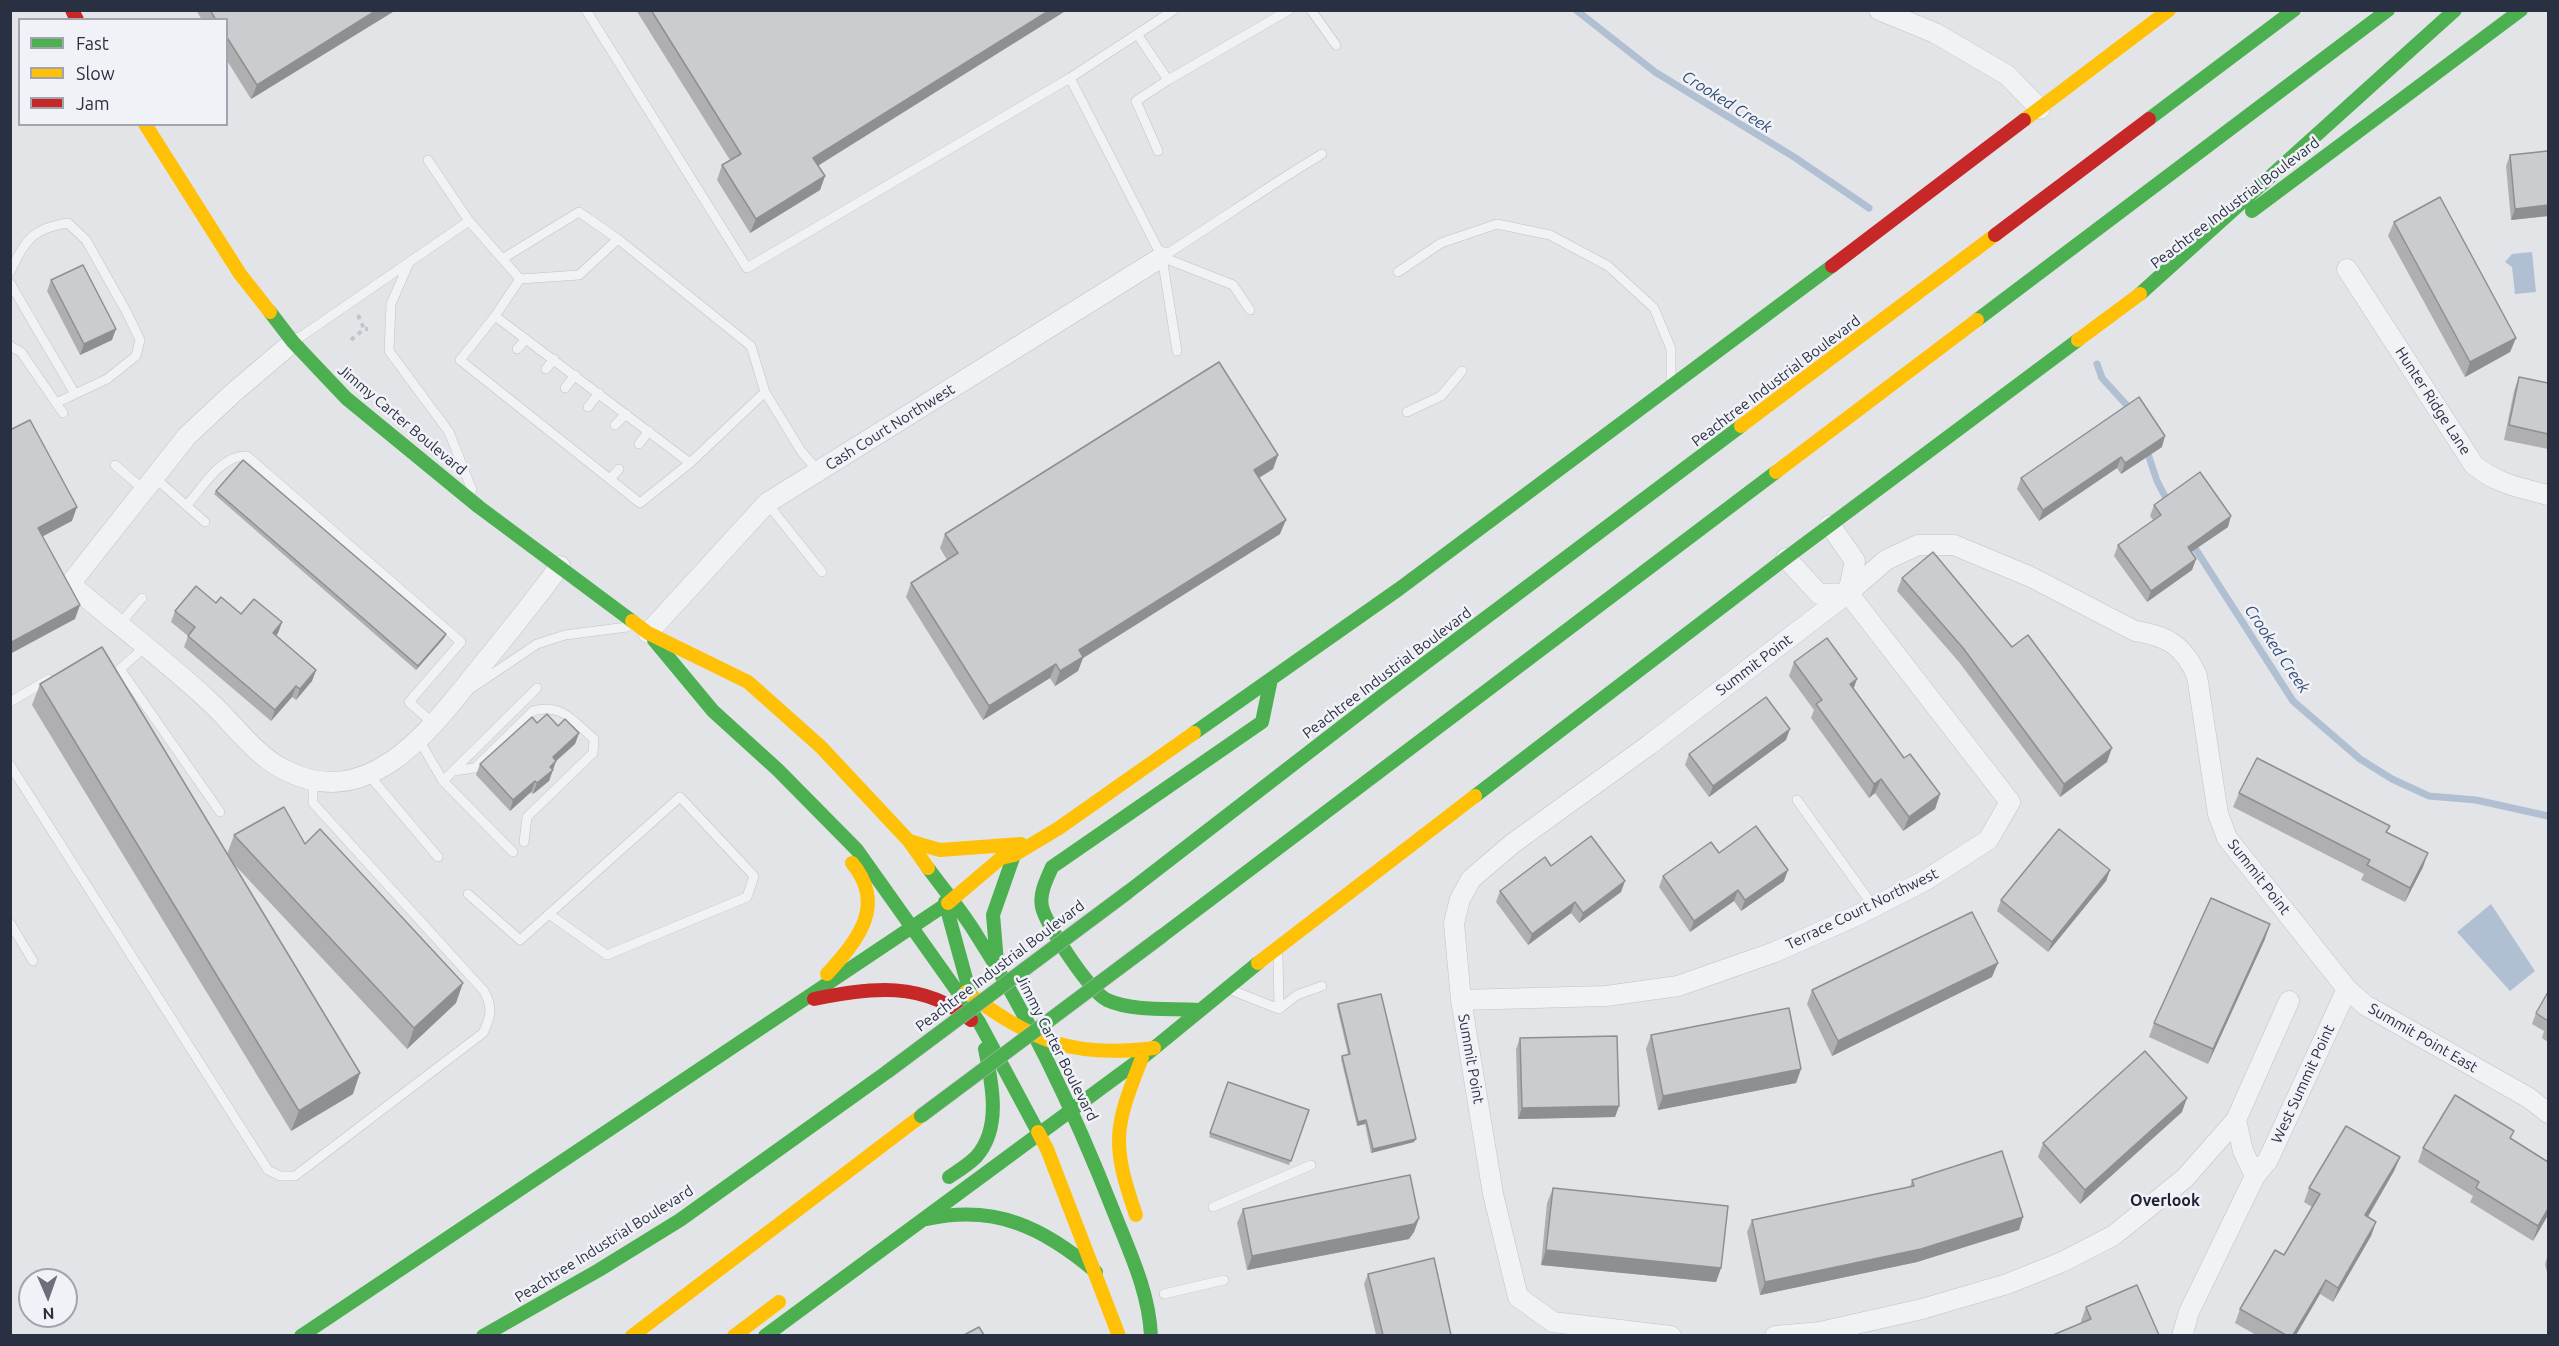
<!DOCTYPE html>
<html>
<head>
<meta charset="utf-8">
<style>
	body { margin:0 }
	#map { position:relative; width:2559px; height:1346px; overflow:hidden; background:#e2e4e7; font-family:Ubuntu,sans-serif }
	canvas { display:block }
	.frame { position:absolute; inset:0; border:12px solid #293041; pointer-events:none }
	.legend { position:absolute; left:18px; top:18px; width:210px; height:108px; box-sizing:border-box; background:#f0f2f7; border:2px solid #a0a4ae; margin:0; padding:8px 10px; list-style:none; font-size:18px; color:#293041 }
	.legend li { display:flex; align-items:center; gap:12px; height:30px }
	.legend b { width:30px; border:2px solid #a0a4ae }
	.north { position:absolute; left:18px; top:1268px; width:60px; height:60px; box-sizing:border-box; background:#f0f2f7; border:2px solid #a0a4ae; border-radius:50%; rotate:178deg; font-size:16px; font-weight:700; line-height:24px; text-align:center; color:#293041 }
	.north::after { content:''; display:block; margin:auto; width:21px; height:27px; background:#6a6f7b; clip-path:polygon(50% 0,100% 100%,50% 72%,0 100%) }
</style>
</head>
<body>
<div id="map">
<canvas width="2559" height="1346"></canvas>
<div class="frame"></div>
<ul class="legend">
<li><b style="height:8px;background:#4caf50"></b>Fast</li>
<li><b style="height:8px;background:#ffc107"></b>Slow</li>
<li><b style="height:8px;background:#c62828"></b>Jam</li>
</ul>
<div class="north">N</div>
</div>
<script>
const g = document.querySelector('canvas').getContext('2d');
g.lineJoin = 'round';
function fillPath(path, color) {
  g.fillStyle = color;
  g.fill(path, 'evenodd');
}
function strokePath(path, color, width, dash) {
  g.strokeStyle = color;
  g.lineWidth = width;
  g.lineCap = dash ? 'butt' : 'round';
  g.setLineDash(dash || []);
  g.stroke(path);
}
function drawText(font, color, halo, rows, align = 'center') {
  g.font = font + ' Ubuntu,sans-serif';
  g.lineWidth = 5;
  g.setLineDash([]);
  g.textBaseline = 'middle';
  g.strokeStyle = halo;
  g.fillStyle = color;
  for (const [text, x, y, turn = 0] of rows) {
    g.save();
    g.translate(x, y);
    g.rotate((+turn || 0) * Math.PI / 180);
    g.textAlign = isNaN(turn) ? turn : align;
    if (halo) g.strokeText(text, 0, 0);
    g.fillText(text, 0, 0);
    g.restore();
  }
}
const water = new Path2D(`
	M 2532,252 L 2536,292 L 2515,294 L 2512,267 L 2505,262 L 2512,254 Z
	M 2491,904 L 2535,971 L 2510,991 L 2457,932 Z`);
const stream = new Path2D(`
	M 1576,10 L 1655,72 L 1794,157 L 1869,208
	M 2097,364 L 2102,378 L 2133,412
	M 2146,448 L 2157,481 L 2169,504
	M 2191,542 L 2293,701 L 2360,759 L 2392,779 L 2429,796 L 2476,800 L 2548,816`);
const path = new Path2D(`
	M 358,315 L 364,329
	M 351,340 L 364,329 L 368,329`);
const lane = new Path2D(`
	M 586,10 L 747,268 L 1070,78 L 1174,10
	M 1311,10 L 1336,45
	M 1137,34 L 1168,80
	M 1070,78 L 1162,257 L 1177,351
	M 1158,151 L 1136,101 L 1168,80 L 1289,10
	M 428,160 L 469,221 L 520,279 L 495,316 L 460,360 L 640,503 L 690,463 L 765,392 L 801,451 L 818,471
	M 1162,257 C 1216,223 1267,187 1322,154
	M 1162,257 L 1233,285 L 1250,310
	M 502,259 L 579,212 L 618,239
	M 408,265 L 391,304 L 389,351 L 449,432 L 472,490
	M 10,272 C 25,241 32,228 68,223 L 86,240 L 126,311 L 140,340 L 136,356 L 107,379 L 56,403
	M 1398,272 L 1441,243 L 1497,224 L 1550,235 L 1608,266 L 1654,308 L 1671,349 L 1671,378
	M 520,279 L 579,275 L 618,239 L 751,346 L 765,392
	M 10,283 L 75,394
	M 495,316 L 690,463
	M 296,340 L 469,221
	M 10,346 L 21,352 L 63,413
	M 517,349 L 526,339
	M 546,369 L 554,359
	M 565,388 L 575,375
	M 588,407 L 599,393
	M 1407,412 L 1441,396 L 1462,371
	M 615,425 L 626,414
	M 639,444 L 649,431
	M 115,465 L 144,490
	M 154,477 L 205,522
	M 610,479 L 619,469
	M 767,503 L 822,572
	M 187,505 C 202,488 222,454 247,456 L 461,642 L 409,702 L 434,724
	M 119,625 L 142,598
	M 145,647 L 120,669 L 220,812
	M 473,687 L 537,644 L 565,635 L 627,627
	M 10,702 L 49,679
	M 419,740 L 443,781
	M 10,765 L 268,1170 L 280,1176 L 295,1176 L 483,1033 C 491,1017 493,1007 484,991 L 313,803 L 313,780
	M 453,771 L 475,768 L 533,711 C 562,703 573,721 594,739 L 593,753 L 527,817 L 524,842
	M 368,774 L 438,857
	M 1797,800 L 1874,907
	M 513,852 L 443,781 L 537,688
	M 468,894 L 520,940 L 680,797 L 754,876 L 747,897 L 607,955 L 549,914
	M 10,923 L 33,961
	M 1278,955 L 1279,1009
	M 1231,990 L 1279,1009
	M 1279,1009 L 1297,995 L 1322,986
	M 1213,1207 L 1311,1165
	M 1164,1294 L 1224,1280`);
const street = new Path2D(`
	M 1879,10 L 1935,33 L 2007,75 L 2040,109
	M 2347,269 L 2474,465 C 2497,484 2521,488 2548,495
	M 293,342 L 233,393 L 187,436 L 70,584 C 116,623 165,660 209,701 C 233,723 254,754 283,769 C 369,815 431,729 478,670 C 506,636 533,602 560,566
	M 1830,525 L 1855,561 L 1848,593
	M 1786,558 L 1819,594 L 1848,593
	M 648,633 L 767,503 L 1162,257
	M 1461,1000 L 1606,996 L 1678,986 L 1775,952 L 1858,915 L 1926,880 L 1988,840 L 2010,802 L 1848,593
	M 2255,1176 L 2268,1160 L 2347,989
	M 1671,1336 L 1553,1322 L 1518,1297 L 1493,1194 L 1461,1000 L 1454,923 L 1460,899 L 1471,879 L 1512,844 L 1649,745 L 1848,593 L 1886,560 L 1918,545 L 1954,545 L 2031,577 L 2135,631 C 2168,636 2184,646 2197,676 L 2218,814 L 2227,838 L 2347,989 L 2365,1005 L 2529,1098 L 2548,1113
	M 1775,1336 L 1820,1332 L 1922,1309 L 2007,1284 L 2062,1262 L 2114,1235 L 2185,1178 L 2236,1120 L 2289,1001
	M 2182,1336 L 2189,1312 L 2255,1176 L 2243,1151 L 2236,1120`);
const fast = new Path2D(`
	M 2149,119 L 2294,10
	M 2252,211 L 2521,10
	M 2140,294 L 2455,10
	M 270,312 L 293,342 L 346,398 L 479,507 L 632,621
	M 1977,320 L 2388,10
	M 654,640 L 713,711 L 778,770 L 857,850 L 979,1022 L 1038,1132
	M 1194,733 L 1399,589 L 1832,266
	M 1475,796 L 1786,558 L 2078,340
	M 928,868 C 944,890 962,911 976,934 C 1033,1022 1077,1118 1115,1215 C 1131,1255 1149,1293 1151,1336
	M 1128,892 L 1383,695 L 1741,426
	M 945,902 L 971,997
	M 1162,936 L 1776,472
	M 997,962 L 993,915 L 1014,855
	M 1199,1010 C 1170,1008 1134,1012 1107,1000 C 1091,993 1046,925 1042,907 C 1039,893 1047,879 1052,867 L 1262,722 L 1271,679
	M 949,1177 C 958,1171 968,1165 976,1157 C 1002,1128 992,1084 985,1049
	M 927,1219 C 996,1204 1044,1228 1096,1272
	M 301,1336 L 948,903
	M 483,1336 L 599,1270 L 680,1220 L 887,1072
	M 765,1336 L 1142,1058 L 1258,963`);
const slow = new Path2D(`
	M 2024,120 L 2169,10
	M 145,124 L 240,274 L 270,312
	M 2078,340 L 2140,294
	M 1741,426 L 1995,235
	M 1776,472 L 1977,320
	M 632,621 L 648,633 L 748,682 L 821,747 L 909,841 L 928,868
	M 909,841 L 940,850 L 1021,844
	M 948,903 L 1001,858 L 1014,855 L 1059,828 L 1194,733
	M 1258,963 L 1475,796
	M 827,974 C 858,940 887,905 852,863
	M 966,992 C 1032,1040 1071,1059 1154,1048
	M 1038,1132 L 1047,1149 L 1119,1336
	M 1136,1215 C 1111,1143 1114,1128 1142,1058
	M 632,1336 L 921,1116
	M 734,1336 L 779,1302`);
const jam = new Path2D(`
	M 72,10 L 77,20
	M 1995,235 L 2149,119
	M 1832,266 L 2024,120
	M 814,999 C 871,987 923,981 971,1020`);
const fastBridge = new Path2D(`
	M 887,1072 L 1128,892
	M 921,1116 L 1162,936`);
const wall = new Path2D(`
	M 196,10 L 396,10 L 251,99 L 226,59 L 226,20 L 202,20 Z
	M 636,10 L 1067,10 L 818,165 L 825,176 L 820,190 L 750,233 L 717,180 L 722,165 L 730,160 Z
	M 2548,151 L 2548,216 L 2511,220 L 2506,166 L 2510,155 Z
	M 2394,222 L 2516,338 L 2510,352 L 2465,377 L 2388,236 Z
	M 51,280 L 112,340 L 80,355 L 47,291 Z
	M 2519,377 L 2548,383 L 2548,449 L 2504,440 L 2514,391 Z
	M 2162,447 L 2121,474 L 2117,468 L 2039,521 L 2017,489 L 2021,478 Z
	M 1278,455 L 1273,469 L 1259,478 L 1280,534 L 1083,658 L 1078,671 L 1055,686 L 1050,678 L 983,720 L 906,597 L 911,583 L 947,560 L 940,548 L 945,534 Z
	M 216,491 L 446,634 L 444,638 L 416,670 L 214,494 Z
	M 2154,505 L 2228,527 L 2191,552 L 2196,559 L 2192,570 L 2147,602 L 2114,556 L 2118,545 L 2154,521 L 2150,516 Z
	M 1902,578 L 2107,762 L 2060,797 L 1959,662 L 1897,591 Z
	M 216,603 L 241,614 L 282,622 L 278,633 L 276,636 L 316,670 L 312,681 L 296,700 L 292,697 L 271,721 L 184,647 L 188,636 L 171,622 L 175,611 Z
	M 1794,662 L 1854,689 L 1904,758 L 1940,794 L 1935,809 L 1903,831 L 1875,793 L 1869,798 L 1811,718 L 1814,710 L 1789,676 Z
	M 40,684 L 227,854 L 234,835 L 305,844 L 456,1003 L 407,1049 L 232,862 L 353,1094 L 291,1131 L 32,705 Z
	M 537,723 L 558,726 L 579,733 L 575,744 L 556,761 L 549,781 L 533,794 L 531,792 L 510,811 L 476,775 L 480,764 Z
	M 1786,740 L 1709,797 L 1685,765 L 1689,754 Z
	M 2239,793 L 2387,832 L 2423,867 L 2405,902 L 2361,880 L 2364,874 L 2233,807 Z
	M 1719,853 L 1784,881 L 1741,911 L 1734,901 L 1690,932 L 1659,887 L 1663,876 Z
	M 1551,866 L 1621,892 L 1579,923 L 1571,913 L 1528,945 L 1496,902 L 1500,891 Z
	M 2110,870 L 2106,881 L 2048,952 L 1997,911 L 2001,900 Z
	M 2265,939 L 2208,1064 L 2149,1037 L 2154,1023 Z
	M 1992,977 L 1832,1056 L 1807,1004 L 1812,990 Z
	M 2548,992 L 2548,1042 L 2542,1038 L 2544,1031 L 2532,1024 L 2536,1013 Z
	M 1338,1004 L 1414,1142 L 1371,1153 L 1365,1124 L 1357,1126 L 1341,1059 L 1342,1056 L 1348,1054 L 1337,1007 Z
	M 1651,1035 L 1801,1069 L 1796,1083 L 1658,1110 L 1646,1049 Z
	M 1520,1038 L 1619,1106 L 1615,1117 L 1518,1119 L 1516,1049 Z
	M 1228,1082 L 1309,1110 L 1289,1165 L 1209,1137 Z
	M 2182,1112 L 2080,1204 L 2038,1157 L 2043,1143 Z
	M 2511,1139 L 2548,1162 L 2548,1215 L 2533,1241 L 2470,1202 L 2473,1196 L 2418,1162 L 2423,1148 Z
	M 2400,1157 L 2394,1171 L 2368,1217 L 2376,1222 L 2371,1236 L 2333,1302 L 2320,1294 L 2296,1335 L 2256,1335 L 2235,1323 L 2240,1309 L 2284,1255 L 2312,1207 L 2304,1202 L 2309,1188 Z
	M 1912,1180 L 2019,1230 L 1917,1262 L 1760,1295 L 1747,1232 L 1752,1220 L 1910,1187 Z
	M 1553,1188 L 1721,1268 L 1716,1282 L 1541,1265 L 1547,1203 Z
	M 1243,1209 L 1419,1218 L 1414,1232 L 1409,1239 L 1247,1270 L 1237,1223 Z
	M 2548,1254 L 2548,1277 L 2545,1264 Z
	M 1368,1274 L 1451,1335 L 1376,1335 L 1364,1284 Z
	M 2086,1307 L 2159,1335 L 2082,1323 L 2081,1321 Z`);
const shadedWall = new Path2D(`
	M 377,10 L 396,10 L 251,99 L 257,85 Z
	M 1050,10 L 1067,10 L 808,172 L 813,158 Z
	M 825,176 L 820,190 L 750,233 L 756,219 Z
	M 2548,205 L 2548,216 L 2511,220 L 2515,209 Z
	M 116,329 L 112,340 L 80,355 L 84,344 Z
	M 2516,338 L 2510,352 L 2465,377 L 2470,362 Z
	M 2165,436 L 2162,447 L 2121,474 L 2125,463 Z
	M 1278,455 L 1273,469 L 1249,484 L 1254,470 Z
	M 2121,457 L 2117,468 L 2039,521 L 2043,510 Z
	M 77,507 L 72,521 L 32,542 L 38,528 Z
	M 2231,516 L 2228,527 L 2184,557 L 2188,547 Z
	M 1286,520 L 1280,534 L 1083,658 L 1078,671 L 1055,686 L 1060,671 L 1079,650 Z
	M 2196,559 L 2192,570 L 2147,602 L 2151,591 Z
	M 80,605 L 75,619 L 10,654 L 10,643 Z
	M 282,622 L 278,633 L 269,644 L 273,633 Z
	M 446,634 L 444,638 L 416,670 L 418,666 Z
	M 1056,664 L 1050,678 L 983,720 L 989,706 Z
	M 316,670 L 312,681 L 296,700 L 300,689 Z
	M 1857,679 L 1852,693 L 1850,684 Z
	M 296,686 L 292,697 L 271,721 L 275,710 Z
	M 1790,729 L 1786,740 L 1709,797 L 1713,786 Z
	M 579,733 L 575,744 L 556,761 L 549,781 L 533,794 L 537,783 L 553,757 Z
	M 2112,748 L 2107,762 L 2060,797 L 2064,784 Z
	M 1881,779 L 1875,793 L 1869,798 L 1874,784 Z
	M 535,781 L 531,792 L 510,811 L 513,800 Z
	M 1940,794 L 1935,809 L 1903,831 L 1909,817 Z
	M 2428,853 L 2423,867 L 2405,902 L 2410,888 Z
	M 1788,870 L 1784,881 L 1741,911 L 1745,900 Z
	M 2110,870 L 2106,881 L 2048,952 L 2052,942 Z
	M 1625,881 L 1621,892 L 1579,923 L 1583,913 Z
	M 1738,890 L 1734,901 L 1690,932 L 1694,921 Z
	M 1575,902 L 1571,913 L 1528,945 L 1532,934 Z
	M 2270,924 L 2265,939 L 2208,1064 L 2213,1049 Z
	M 1998,963 L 1992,977 L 1832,1056 L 1838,1041 Z
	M 463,983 L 456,1003 L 407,1049 L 414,1028 Z
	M 1801,1069 L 1796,1083 L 1658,1110 L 1663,1096 Z
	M 360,1073 L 353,1094 L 291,1131 L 299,1111 Z
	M 2187,1098 L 2182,1112 L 2080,1204 L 2085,1190 Z
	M 1619,1106 L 1615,1117 L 1518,1119 L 1522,1108 Z
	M 1366,1120 L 1365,1124 L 1357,1126 L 1358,1122 Z
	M 1416,1139 L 1414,1142 L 1371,1153 L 1373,1149 Z
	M 2400,1157 L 2394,1171 L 2360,1230 L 2365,1215 Z
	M 2548,1209 L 2548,1215 L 2533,1241 L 2538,1226 Z
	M 2023,1217 L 2019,1230 L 1917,1262 L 1760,1295 L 1765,1282 Z
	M 1419,1218 L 1414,1232 L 1409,1239 L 1247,1270 L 1252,1256 Z
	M 2376,1222 L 2371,1236 L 2333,1302 L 2338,1288 Z
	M 1546,1250 L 1721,1268 L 1716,1282 L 1541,1265 Z
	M 2326,1280 L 2320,1294 L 2296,1335 L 2293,1335 Z`);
const building = new Path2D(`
	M 210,10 L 377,10 L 257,85 L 226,36 L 226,20 L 216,20 Z
	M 651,10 L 1050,10 L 813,158 L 825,176 L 756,219 L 722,165 L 741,154 Z
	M 2548,151 L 2548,205 L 2515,209 L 2510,155 Z
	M 2440,197 L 2516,338 L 2470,362 L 2394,222 Z
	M 83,265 L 116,329 L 84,344 L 51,280 Z
	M 1219,362 L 1278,455 L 1254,470 L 1286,520 L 1079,650 L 1083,657 L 1060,671 L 1056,664 L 989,706 L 911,583 L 958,553 L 945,534 Z
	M 2519,377 L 2548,383 L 2548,434 L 2509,425 Z
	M 2139,397 L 2165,436 L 2125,463 L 2121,457 L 2043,510 L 2021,478 Z
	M 30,420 L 77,507 L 38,528 L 80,605 L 10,643 L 10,430 Z
	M 243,460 L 446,634 L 418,666 L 216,491 Z
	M 2200,472 L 2231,516 L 2188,547 L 2196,559 L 2151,591 L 2118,545 L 2161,515 L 2154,505 Z
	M 1933,552 L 2012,647 L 2028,635 L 2112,748 L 2064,784 L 1963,648 L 1902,578 Z
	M 196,586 L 216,603 L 221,597 L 241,614 L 254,599 L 282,622 L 273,633 L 316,670 L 300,689 L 296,686 L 275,710 L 188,636 L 195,627 L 175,611 Z
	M 1827,638 L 1857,679 L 1850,684 L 1904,758 L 1910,754 L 1940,794 L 1909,817 L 1881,779 L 1874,784 L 1816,704 L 1822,700 L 1794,662 Z
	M 102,647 L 360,1073 L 299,1111 L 40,684 Z
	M 1766,697 L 1790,729 L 1713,786 L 1689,754 Z
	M 547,714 L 558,726 L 565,719 L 579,733 L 553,757 L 556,761 L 550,767 L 553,770 L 537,783 L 535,781 L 513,800 L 480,764 L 532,717 L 537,723 Z
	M 2257,758 L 2390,826 L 2386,832 L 2428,853 L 2410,888 L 2367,865 L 2370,860 L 2239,793 Z
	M 284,807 L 305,844 L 320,829 L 463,983 L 414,1028 L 234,835 Z
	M 1756,826 L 1788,870 L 1745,900 L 1738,890 L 1694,921 L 1663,876 L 1711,842 L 1719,853 Z
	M 2059,829 L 2110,870 L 2052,942 L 2001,900 Z
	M 1591,836 L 1625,881 L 1583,913 L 1575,902 L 1532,934 L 1500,891 L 1545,857 L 1551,866 Z
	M 2211,898 L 2270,924 L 2213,1049 L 2154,1023 Z
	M 1972,912 L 1998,963 L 1838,1041 L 1812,990 Z
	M 2548,992 L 2548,1021 L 2536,1013 Z
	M 1381,994 L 1416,1139 L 1373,1149 L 1366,1120 L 1358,1122 L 1342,1056 L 1350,1054 L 1338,1004 Z
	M 1789,1008 L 1801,1069 L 1663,1096 L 1651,1035 Z
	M 1617,1036 L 1619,1106 L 1522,1108 L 1520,1038 Z
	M 2145,1051 L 2187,1098 L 2085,1190 L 2043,1143 Z
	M 1228,1082 L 1309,1110 L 1291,1161 L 1210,1133 Z
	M 2455,1095 L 2514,1131 L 2510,1138 L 2548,1162 L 2548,1209 L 2538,1226 L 2476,1188 L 2479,1182 L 2423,1148 Z
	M 2346,1126 L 2400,1157 L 2365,1215 L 2376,1222 L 2338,1288 L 2326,1280 L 2293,1335 L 2286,1335 L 2240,1309 L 2275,1250 L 2284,1255 L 2320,1194 L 2309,1188 Z
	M 2002,1151 L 2023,1217 L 1921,1249 L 1765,1282 L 1752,1220 L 1914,1186 L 1912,1180 Z
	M 1410,1175 L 1419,1218 L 1414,1224 L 1252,1256 L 1243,1209 Z
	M 1553,1188 L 1728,1206 L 1721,1268 L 1546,1250 Z
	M 1434,1258 L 1451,1335 L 1383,1335 L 1368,1274 Z
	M 2137,1285 L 2159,1335 L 2053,1335 L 2091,1319 L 2086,1307 Z
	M 979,1327 L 984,1335 L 964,1335 Z`);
const streetNames = [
	["Peachtree Industrial Boulevard",2235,203,-37],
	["Peachtree Industrial Boulevard",1776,381,-37],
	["Hunter Ridge Lane",2433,401,57],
	["Jimmy Carter Boulevard",402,420,40],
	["Cash Court Northwest",890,427,-32],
	["Summit Point",1754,665,-37],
	["Peachtree Industrial Boulevard",1387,673,-37],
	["Summit Point",2259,877,52],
	["Terrace Court Northwest",1862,909,-26],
	["Peachtree Industrial Boulevard",1000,966,-37],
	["Summit Point East",2423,1038,30],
	["Jimmy Carter Boulevard",1057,1048,63],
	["Summit Point",1471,1059,80],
	["West Summit Point",2303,1084,-65],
	["Peachtree Industrial Boulevard",604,1244,-32]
];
const waterNames = [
	["Crooked Creek",1727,102,32],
	["Crooked Creek",2277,649,56]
];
const neighbourhoodNames = [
	["Overlook",2165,1201]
];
fillPath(water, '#b0c0d2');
strokePath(stream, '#b0c0d2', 7);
strokePath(lane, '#c0c2c5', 10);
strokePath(street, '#c0c2c5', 21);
strokePath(path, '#c4c5ca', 4, [4.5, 4.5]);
strokePath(lane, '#f1f2f4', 9);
strokePath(street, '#f1f2f4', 20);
strokePath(fast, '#4caf50', 14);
strokePath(slow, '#ffc107', 14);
strokePath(jam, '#c62828', 14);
strokePath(fastBridge, '#b5b7bc', 15, []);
strokePath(fastBridge, '#4caf50', 14);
fillPath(wall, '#afafb2');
fillPath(shadedWall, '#8e8f91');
fillPath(building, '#cbcccf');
strokePath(building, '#8e8f91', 1.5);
drawText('15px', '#293041', '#f0f2f7', streetNames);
drawText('italic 16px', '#334d74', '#f0f2f7', waterNames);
drawText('bold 16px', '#1b2231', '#f0f2f7', neighbourhoodNames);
</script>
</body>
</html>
